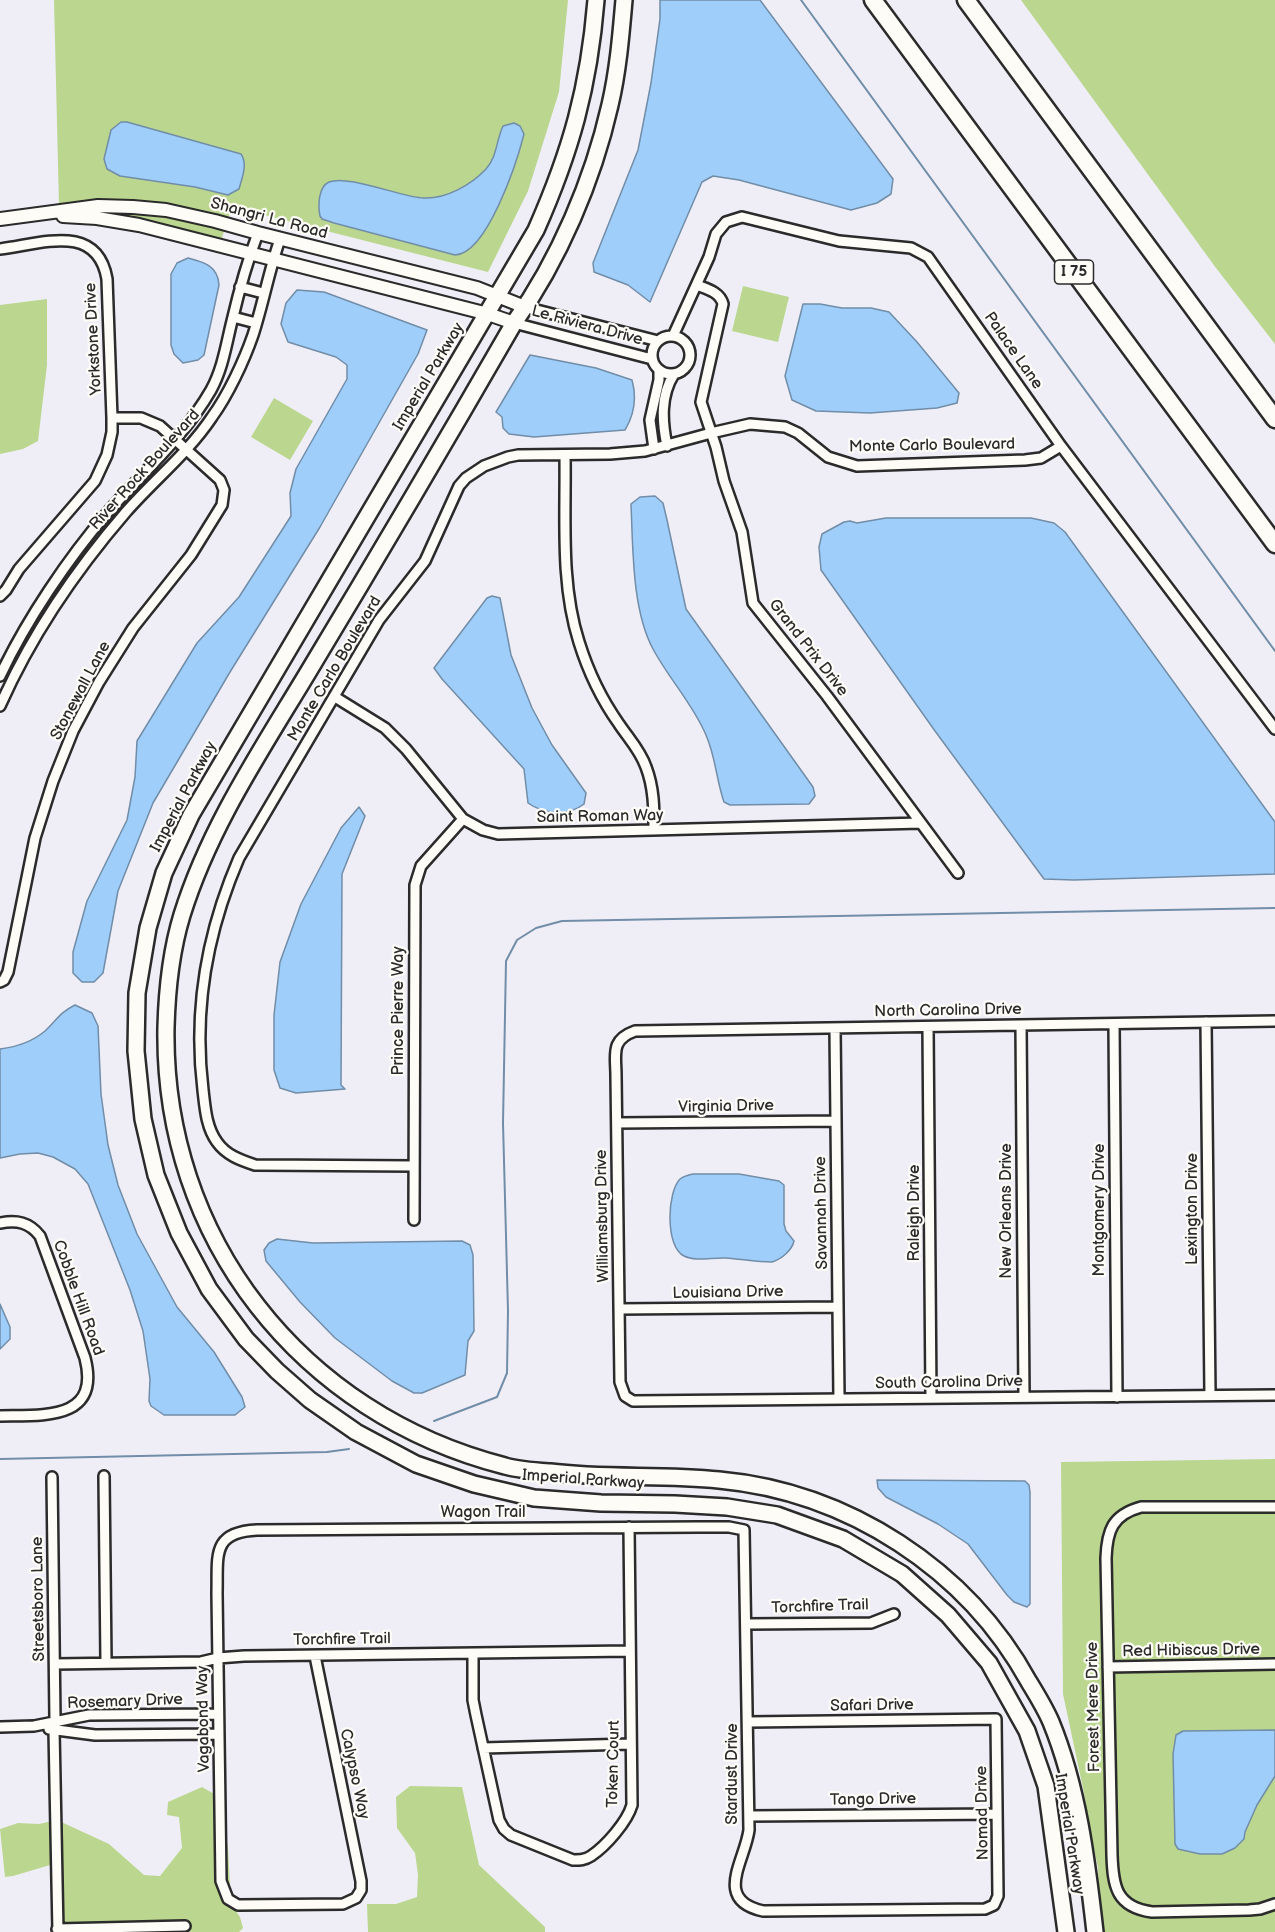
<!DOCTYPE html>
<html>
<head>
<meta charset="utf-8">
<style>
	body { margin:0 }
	canvas { display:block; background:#efeef7 }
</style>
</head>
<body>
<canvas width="1275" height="1932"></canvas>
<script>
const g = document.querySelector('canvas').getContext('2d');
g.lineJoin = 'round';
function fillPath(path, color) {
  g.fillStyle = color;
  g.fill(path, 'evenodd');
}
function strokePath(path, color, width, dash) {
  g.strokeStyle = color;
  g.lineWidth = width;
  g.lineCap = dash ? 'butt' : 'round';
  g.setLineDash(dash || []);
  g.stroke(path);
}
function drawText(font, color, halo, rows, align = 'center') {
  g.font = font + ' "Balsamiq Sans",sans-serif';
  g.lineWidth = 4.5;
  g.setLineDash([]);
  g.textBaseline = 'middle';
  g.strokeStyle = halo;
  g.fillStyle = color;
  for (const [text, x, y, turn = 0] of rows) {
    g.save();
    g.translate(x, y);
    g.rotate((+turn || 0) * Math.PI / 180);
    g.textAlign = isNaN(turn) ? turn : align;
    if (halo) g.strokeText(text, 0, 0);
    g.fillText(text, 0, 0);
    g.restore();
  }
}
const green = new Path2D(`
	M 54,0 L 568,0 L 559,92 L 528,191 L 488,272 L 232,207 L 228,219 L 59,206 Z
	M 1021,0 L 1275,0 L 1275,344 L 1216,268 Z
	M 98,211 L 166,215 L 225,228 L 221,241 L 98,213 Z
	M 743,286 L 789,297 L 778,342 L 732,331 Z
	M 47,299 L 47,365 L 38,441 L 23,449 L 0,454 L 0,305 Z
	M 274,398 L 313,421 L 290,460 L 251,437 Z
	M 1275,1459 L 1275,1730 L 1176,1735 L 1173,1754 L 1174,1788 L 1244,1839 C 1246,1823 1265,1789 1275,1776 L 1275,1932 L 1104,1932 L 1099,1902 L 1098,1868 L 1089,1825 L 1084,1793 L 1063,1694 L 1061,1462 Z
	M 410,1786 L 462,1787 L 479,1865 L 545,1927 L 545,1932 L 368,1932 L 367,1904 L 396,1904 L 417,1897 L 418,1875 L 415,1853 L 397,1828 L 396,1797 Z
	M 202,1787 L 216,1795 L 228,1847 L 231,1904 L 240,1917 L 243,1928 L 239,1932 L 61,1932 L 60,1869 L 50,1865 L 13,1876 L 5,1877 L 0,1829 L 18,1823 L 39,1824 L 57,1820 L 109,1844 L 144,1875 L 160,1876 L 182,1848 L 179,1817 L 167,1815 L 168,1802 Z`);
const water = new Path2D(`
	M 660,0 L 760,0 L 893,179 L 891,194 L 877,203 L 851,210 L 739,180 L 713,176 L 702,182 L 650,302 L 628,285 L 594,272 L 593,263 L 638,150 L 651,83 L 660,19 Z
	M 121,122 L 127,122 L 241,154 C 248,164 242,178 239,189 L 228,195 L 195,187 L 120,176 L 107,169 L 104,159 L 111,130 Z
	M 514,123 L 520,126 L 524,134 C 517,162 487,254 455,255 L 334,223 L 322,219 L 320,216 C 318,206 318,187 329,182 C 348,174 403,198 424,198 C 446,199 471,185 486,169 C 497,157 496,141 503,126 Z
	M 188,258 C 204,262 218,266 219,285 L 204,355 L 198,360 L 183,363 L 174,354 L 171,345 L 171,274 L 177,263 Z
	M 297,290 L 324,292 L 427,330 L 418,354 L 320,527 L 230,672 L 153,803 L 118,891 L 103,973 L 94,982 L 82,982 L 73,973 L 73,952 L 87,901 L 127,820 L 135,777 L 137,741 L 197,643 L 239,597 L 291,516 L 290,493 L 296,469 L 347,379 L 347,365 L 336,357 L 288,342 L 281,324 L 286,303 Z
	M 803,304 L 820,304 L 842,308 L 871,308 L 889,312 L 917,342 L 959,393 L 957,403 L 937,408 L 870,413 L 816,411 L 792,400 L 785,376 Z
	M 530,355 L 596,368 L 632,380 C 637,398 634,415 625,430 L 534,437 L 509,434 L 503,428 L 502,417 L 496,412 Z
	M 655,496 L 663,503 L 667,520 L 686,609 L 813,787 L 815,796 L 809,804 L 730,805 L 724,802 C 716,779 716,758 706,735 C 693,704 669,679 653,649 C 632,610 633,549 631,504 L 640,497 Z
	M 886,518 L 1031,518 L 1054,523 L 1065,532 L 1275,822 L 1275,874 L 1074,880 L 1044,879 L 935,731 L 821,570 L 819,547 L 822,534 L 844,522 L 850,521 L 857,523 Z
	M 492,596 L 500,598 L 511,655 L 532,708 L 552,745 L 586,793 L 584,804 C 569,816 543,814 528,803 L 524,769 L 442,679 L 434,668 L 487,598 Z
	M 359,807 L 365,816 L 342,874 L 341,1085 L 345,1089 L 296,1093 L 280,1088 L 274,1070 L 274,1015 L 280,962 L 301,904 L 341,828 Z
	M 75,1005 L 92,1013 L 98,1026 L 101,1094 L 108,1145 L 118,1185 L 137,1234 L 177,1307 L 214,1352 L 242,1397 L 245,1407 L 235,1415 L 164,1415 L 151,1406 L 149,1401 L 150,1379 L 143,1331 L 130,1290 L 88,1184 L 75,1169 L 53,1157 L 38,1153 L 20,1154 L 0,1158 L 0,1049 C 16,1047 32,1042 45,1031 C 57,1020 59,1013 75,1005 Z
	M 693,1174 L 739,1174 L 779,1181 L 784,1185 L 784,1224 L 786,1231 L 794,1241 C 792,1250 782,1259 772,1262 C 756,1262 741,1259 726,1258 C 713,1257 696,1262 684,1256 C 665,1247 667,1192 680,1179 C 684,1176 688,1175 693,1174 Z
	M 277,1239 L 313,1243 L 462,1241 L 470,1245 L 473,1255 L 474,1331 L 468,1341 L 465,1375 L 422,1393 L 414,1393 L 392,1381 L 335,1338 L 300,1302 L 266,1261 L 264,1250 L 269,1243 Z
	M 0,1304 L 10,1327 L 10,1339 L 0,1349 Z
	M 877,1480 L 1025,1481 L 1029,1485 L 1030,1492 L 1030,1604 L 1027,1607 L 1014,1602 L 1007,1595 L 968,1544 L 938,1524 L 886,1497 L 878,1488 Z
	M 1275,1730 L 1275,1776 L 1257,1805 L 1245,1832 L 1244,1839 L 1235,1848 L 1222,1854 L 1200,1854 L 1178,1849 L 1175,1844 L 1173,1754 L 1176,1735 L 1183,1731 Z`);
const stream = new Path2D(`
	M 801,0 L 1275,651
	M 434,1421 L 497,1397 L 507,1373 L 508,1311 L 503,1123 L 506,961 L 517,940 L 536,928 L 562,921 L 1275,908
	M 0,1459 L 327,1452 L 349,1449`);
const minor = new Path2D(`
	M 0,249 C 41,244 97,222 107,279 L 112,418 L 112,432 L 107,455 L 95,481 L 19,569 L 6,590 L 0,596
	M 697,285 C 707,289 720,292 723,304 L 701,402 L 716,447 L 724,481 L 742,532 L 753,603 L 827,696 L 958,873
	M 240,287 L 263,293
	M 525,307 L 658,341
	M 233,317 L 256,323
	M 514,323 L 652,359
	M 673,336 L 709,257 L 716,234 L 726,222 L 742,217 L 839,241 L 911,248 L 928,257 L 1061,446 L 1275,729
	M652 355a19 19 0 1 1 38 0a19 19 0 1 1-38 0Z
	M 667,446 C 662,422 660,396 674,374
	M 654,449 L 650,420 L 659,380 L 659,370
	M 565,455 C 566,517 560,583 579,642 C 588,671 602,700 619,724 C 629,739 640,750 646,767 C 654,788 654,808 654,830
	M 0,676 C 26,621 68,558 108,512 C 143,472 184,437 211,390 C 223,368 226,345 232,321 C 239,291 247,262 258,233
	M 335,697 L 385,728 L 406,749 L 463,819 L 483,830 L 498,834 L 921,823
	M 0,706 C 31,636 76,570 126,512 C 155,479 188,453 212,417 C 228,395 244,361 253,335 C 263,304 269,271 280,239
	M 0,982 L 4,980 L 8,972 L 35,838 L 53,781 L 73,731 L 99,682 L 133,628 L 191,555 L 222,505 L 224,490 L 220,480 L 160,426 L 141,418 L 112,418
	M 1275,1021 L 635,1031 C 610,1040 616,1054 616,1076 L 620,1382 L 625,1396 L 633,1401 L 1275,1395
	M 1206,1022 L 1210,1395
	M 1114,1024 L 1117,1397
	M 1021,1025 L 1024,1397
	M 928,1027 L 931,1398
	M 835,1028 L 839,1399
	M 617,1123 L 836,1121
	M 414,1166 L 255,1165 C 240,1160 226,1155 217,1142 C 206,1127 205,1107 203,1090 C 193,1009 207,932 239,858 L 379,620 L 425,561 L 459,486 L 466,478 L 484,466 L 508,457 L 518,455 L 610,454 L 645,451 L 711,433 L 750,424 L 785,427 L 798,433 L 828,457 L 857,466 L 1025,460 L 1041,458 L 1061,446
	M 414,1220 L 415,885 L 421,866 L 463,819
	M 0,1223 C 17,1220 29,1222 40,1236 L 85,1358 C 101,1421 43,1415 0,1416
	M 619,1309 L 838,1307
	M 104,1476 L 106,1662
	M 52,1477 L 55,1720
	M 1275,1507 L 1141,1507 C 1112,1515 1107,1531 1106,1558 L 1112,1855 C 1113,1886 1116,1907 1152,1912 L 1249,1910 L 1260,1909 L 1275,1904
	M 747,1624 L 871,1623 L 894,1614
	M 473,1654 L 473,1700 L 476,1715 L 499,1820 L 504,1829 L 511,1835 L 573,1860 C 580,1860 585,1860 591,1856 C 606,1846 627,1822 632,1805 L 629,1527
	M 315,1656 L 361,1881 L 361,1890 L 356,1898 L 343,1904 L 238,1905 L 228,1899 L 221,1881 L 217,1593 C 218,1556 211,1532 257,1530 L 699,1527 L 729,1527 L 744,1530 L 749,1830 C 745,1861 713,1900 763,1911 L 985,1909 L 994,1905 L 998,1896 L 996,1719 L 748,1722
	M 55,1664 L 201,1662 L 218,1658 L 244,1656 L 630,1651
	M 1108,1667 L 1275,1664
	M 0,1727 L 34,1726 L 89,1715 L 218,1714
	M 49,1729 L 95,1735 L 219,1734
	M 54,1730 L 58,1932
	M 483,1748 L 631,1744
	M 749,1816 L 997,1814
	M 57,1929 L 185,1926`);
const tertiary = new Path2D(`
	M 63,216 L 97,218 L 139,225 L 488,314 L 514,323
	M 0,219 L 98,206 L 133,207 L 166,210 L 215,221 L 258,233 L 477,288 L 525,307`);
const primary = new Path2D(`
	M 596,0 C 589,87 571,151 536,230 L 191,815 L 164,873 L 148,928 L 137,993 L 136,1051 L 143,1119 L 156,1175 L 179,1233 L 209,1289 L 246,1339 L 277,1371 L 310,1400 L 356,1432 L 416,1464 L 474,1484 L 534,1498 L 601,1503 L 675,1504 L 727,1507 L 777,1515 L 843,1539 L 902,1574 L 948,1615 L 989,1663 L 1027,1731 L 1046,1786 L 1066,1932
	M 624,0 C 621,35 618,71 610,105 C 593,180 559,260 514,323 C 446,441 377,558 307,674 C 260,752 209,828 182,915 C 171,951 167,989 166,1027 C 162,1238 301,1414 505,1466 C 519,1470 535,1471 550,1472 C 606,1479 663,1474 719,1480 C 848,1492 967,1569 1029,1682 C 1037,1695 1045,1708 1051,1722 C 1078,1788 1087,1861 1095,1932`);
const motorway = new Path2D(`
	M 873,0 L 1275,544
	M 966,0 L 1275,419`);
const shields = [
	[1074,272,39]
];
const shieldNames = [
	["I 75",1074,272]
];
const streetNames = [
	["Shangri La Road",269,219,15],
	["Le Riviera Drive",587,326,15],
	["Yorkstone Drive",94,339,-93],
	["Palace Lane",1013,351,55],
	["Imperial Parkway",429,377,-59],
	["Monte Carlo Boulevard",932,446,-1],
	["River Rock Boulevard",145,470,-48],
	["Grand Prix Drive",808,648,52],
	["Monte Carlo Boulevard",335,669,-59],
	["Stonewall Lane",81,691,-62],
	["Imperial Parkway",184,797,-62],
	["Saint Roman Way",600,817,-1],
	["Prince Pierre Way",399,1011,-90],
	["North Carolina Drive",948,1011,-1],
	["Virginia Drive",726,1107,-1],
	["Lexington Drive",1193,1209,-90],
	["Montgomery Drive",1100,1210,-90],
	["New Orleans Drive",1007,1211,-90],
	["Savannah Drive",822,1213,-91],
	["Raleigh Drive",915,1213,-90],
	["Williamsburg Drive",603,1216,-91],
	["Louisiana Drive",728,1293,-1],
	["Cobble Hill Road",78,1298,70],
	["South Carolina Drive",949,1383,-1],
	["Imperial Parkway",583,1480,4],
	["Wagon Trail",483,1513],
	["Streetsboro Lane",39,1599,-91],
	["Torchfire Trail",820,1607,-2],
	["Torchfire Trail",342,1640,-1],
	["Red Hibiscus Drive",1191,1651,-1],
	["Rosemary Drive",125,1702,-2],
	["Safari Drive",872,1706,-1],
	["Forest Mere Drive",1094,1707,-91],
	["Vagabond Way",204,1719,-91],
	["Token Court",614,1764,-89],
	["Calypso Way",354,1774,78],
	["Stardust Drive",733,1774,-90],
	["Tango Drive",873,1800,-1],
	["Nomad Drive",983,1813,-91],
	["Imperial Parkway",1069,1834,81]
];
fillPath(green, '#bbd78f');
fillPath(water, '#9fcefa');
strokePath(water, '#718da7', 1.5);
strokePath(stream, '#718da7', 2);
strokePath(minor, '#2b2b2b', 14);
strokePath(tertiary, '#2b2b2b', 16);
strokePath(primary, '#2b2b2b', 20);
strokePath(motorway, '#2b2b2b', 21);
strokePath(minor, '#fdfcf7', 9);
strokePath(tertiary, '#fdfcf7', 12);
strokePath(primary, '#fdfcf7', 15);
strokePath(motorway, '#fdfcf7', 16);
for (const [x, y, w] of shields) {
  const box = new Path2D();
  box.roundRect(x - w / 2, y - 12, w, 24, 4.5);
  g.fillStyle = '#fdfcf7';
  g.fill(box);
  strokePath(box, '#2b2b2b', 1.5);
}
drawText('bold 15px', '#2b2b2b', null, shieldNames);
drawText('16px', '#2b2b2b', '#fdfcf7', streetNames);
</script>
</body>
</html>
